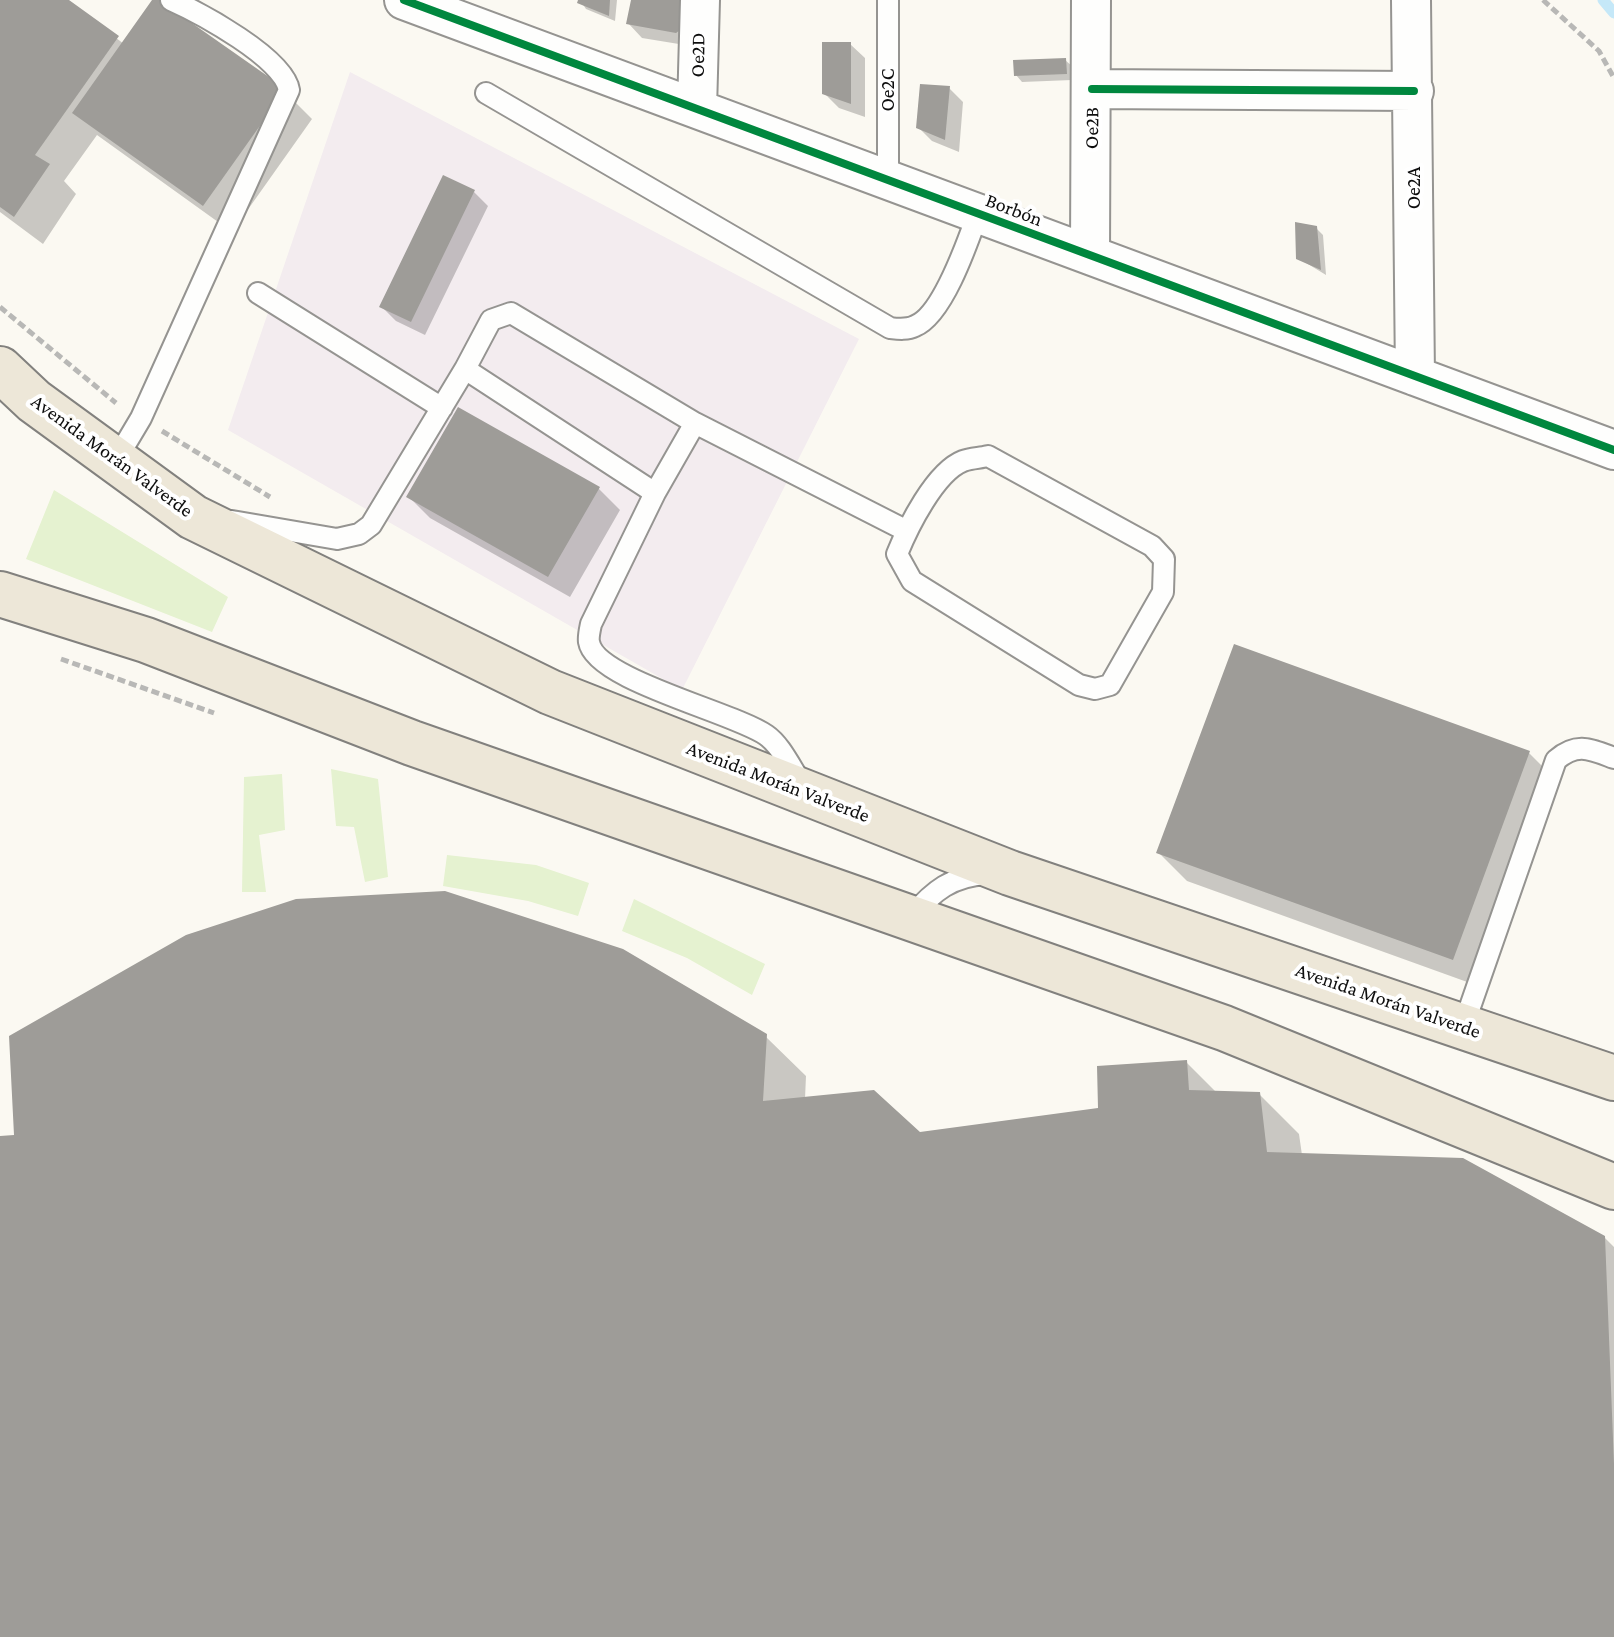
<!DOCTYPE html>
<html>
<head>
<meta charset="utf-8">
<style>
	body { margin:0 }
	canvas { display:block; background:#fbf9f2 }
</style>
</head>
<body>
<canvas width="1614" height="1637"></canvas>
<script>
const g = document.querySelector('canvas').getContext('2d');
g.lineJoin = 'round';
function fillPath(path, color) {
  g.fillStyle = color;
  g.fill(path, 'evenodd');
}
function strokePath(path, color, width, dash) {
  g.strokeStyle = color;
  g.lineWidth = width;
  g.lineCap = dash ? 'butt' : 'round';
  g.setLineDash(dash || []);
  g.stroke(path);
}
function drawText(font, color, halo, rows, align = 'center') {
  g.font = font + ' "Crimson Pro",serif';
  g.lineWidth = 8;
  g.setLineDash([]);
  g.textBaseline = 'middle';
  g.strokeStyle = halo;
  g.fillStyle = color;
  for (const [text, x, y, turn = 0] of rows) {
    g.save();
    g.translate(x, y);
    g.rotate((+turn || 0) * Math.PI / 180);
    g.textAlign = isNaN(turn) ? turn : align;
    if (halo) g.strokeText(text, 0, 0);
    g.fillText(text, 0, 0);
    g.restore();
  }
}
const industrial = new Path2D(`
	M 350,72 L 859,339 L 682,690 L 228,430 Z`);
const green = new Path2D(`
	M 54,490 L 228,597 L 212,632 L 26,559 Z
	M 331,769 L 378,779 L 388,877 L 365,882 L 354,827 L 336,826 Z
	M 282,774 L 285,830 L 259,835 L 266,892 L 242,892 L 244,777 Z
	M 447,855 L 536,865 L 589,883 L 578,916 L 528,901 L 443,886 Z
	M 634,899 L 765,964 L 752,995 L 687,958 L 622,931 Z`);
const shadow = new Path2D(`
	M 0,0 L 66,0 L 124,44 L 155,0 L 284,91 L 312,119 L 232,232 L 97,135 L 64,181 L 76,194 L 43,244 L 0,212 Z
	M 580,0 L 617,0 L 615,21 L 586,9 Z
	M 633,0 L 701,39 L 691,46 L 642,38 L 628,23 Z
	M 850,44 L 865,58 L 865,117 L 839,108 L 824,93 Z
	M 1065,60 L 1072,66 L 1072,80 L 1022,82 L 1016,75 Z
	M 949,88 L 963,102 L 959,152 L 932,141 L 918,127 Z
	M 474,192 L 488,206 L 425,335 L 396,321 L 382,307 Z
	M 1316,228 L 1323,235 L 1326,275 L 1298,258 Z
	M 599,489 L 620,510 L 570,597 L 430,518 L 409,497 Z
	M 1529,753 L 1557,781 L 1481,987 L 1187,881 L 1159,853 Z
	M 765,1036 L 806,1076 L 805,1099 L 919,1134 L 1100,1110 L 1186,1062 L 1217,1093 L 1259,1094 L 1299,1134 L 1302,1155 L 1604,1237 L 1614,1247 L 1614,1637 L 0,1637 L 0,1138 Z`);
const stream = new Path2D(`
	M 1603,0 L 1614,13`);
const building = new Path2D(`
	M 0,0 L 69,0 L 119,36 L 35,155 L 50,164 L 14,217 L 0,207 Z
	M 152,0 L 159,0 L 286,89 L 203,206 L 72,113 Z
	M 578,0 L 610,0 L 609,16 L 577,3 Z
	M 631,0 L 685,0 L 688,24 L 676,33 L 626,24 Z
	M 822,42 L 851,42 L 851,104 L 822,94 Z
	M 1066,58 L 1067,74 L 1014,76 L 1013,60 Z
	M 920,84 L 950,86 L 945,140 L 916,128 Z
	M 443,175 L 475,190 L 411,322 L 379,307 Z
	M 1295,222 L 1317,226 L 1321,270 L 1296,259 Z
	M 458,407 L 600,487 L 548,577 L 406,497 Z
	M 1234,644 L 1530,751 L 1453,960 L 1156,853 Z
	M 445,891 L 623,949 L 767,1034 L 763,1101 L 874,1090 L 920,1132 L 1098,1108 L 1097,1066 L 1187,1060 L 1189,1090 L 1260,1092 L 1267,1152 L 1463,1158 L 1605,1236 L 1614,1464 L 1614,1637 L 0,1637 L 0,1136 L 14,1135 L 9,1036 L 186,935 L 296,899 Z`);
const path = new Path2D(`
	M 1543,0 L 1599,51 L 1614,78
	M 0,307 L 116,403
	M 162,431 L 270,497
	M 61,659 L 214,713`);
const service = new Path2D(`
	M 486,93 L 890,328 C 899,329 907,330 915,326 C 943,315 968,241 978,213
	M 888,180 L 888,0
	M 258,293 L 442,408
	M 465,369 L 491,320 L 511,313 L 695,423 L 655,493
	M 695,423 L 907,531
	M 988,456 L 1152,546 L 1164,559 L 1163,592 L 1110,685 L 1095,689 L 1079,685 L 912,581 L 897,554 C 908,527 935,472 963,461 C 971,458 981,458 988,456 Z
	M 116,460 L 141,418 L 289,90 C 284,58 200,13 171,0
	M 232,521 L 337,539 L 359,534 L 371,525 L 465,369 L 655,493 L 591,624 C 590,629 588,637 589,642 C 595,680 733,712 766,735 C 781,745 792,770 802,784
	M 912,916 C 933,891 952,876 986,874
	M 1463,1027 L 1556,760 C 1577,742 1590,749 1614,758`);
const minor = new Path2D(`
	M 404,0 L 1614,450
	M 1411,0 L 1415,376
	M 1092,89 L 1414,91
	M 697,109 L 700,0
	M 1090,255 L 1091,0`);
const primary = new Path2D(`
	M 0,369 L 34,401 L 193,517 L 550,692 L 1010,873 L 1614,1078
	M 0,594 L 146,640 L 412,743 L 1224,1028 L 1614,1187`);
const cycleway = new Path2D(`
	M 404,0 L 1614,450
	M 1092,89 L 1414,91`);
const streetNames = [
	["Oe2D",698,55,-89],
	["Oe2C",888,90,-90],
	["Oe2B",1092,128,-89],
	["Oe2A",1414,188,-90],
	["Borbón",1014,210,21],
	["Avenida Morán Valverde",112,456,36],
	["Avenida Morán Valverde",778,782,21],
	["Avenida Morán Valverde",1388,1001,19]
];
fillPath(industrial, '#f3ecef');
fillPath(green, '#e5f2d0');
fillPath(shadow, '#0003');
strokePath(stream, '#c5e8f8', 11);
fillPath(building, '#9e9c98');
strokePath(service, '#959491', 24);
strokePath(minor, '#959491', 42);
strokePath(primary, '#82817e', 48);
strokePath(path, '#b8b8b6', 5, [8, 4]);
strokePath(service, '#fefefd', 20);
strokePath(minor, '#fefefd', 38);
strokePath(primary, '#ede7d8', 44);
strokePath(cycleway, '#00873e', 8);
drawText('20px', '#0e0e0e', '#fff', streetNames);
</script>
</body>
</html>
